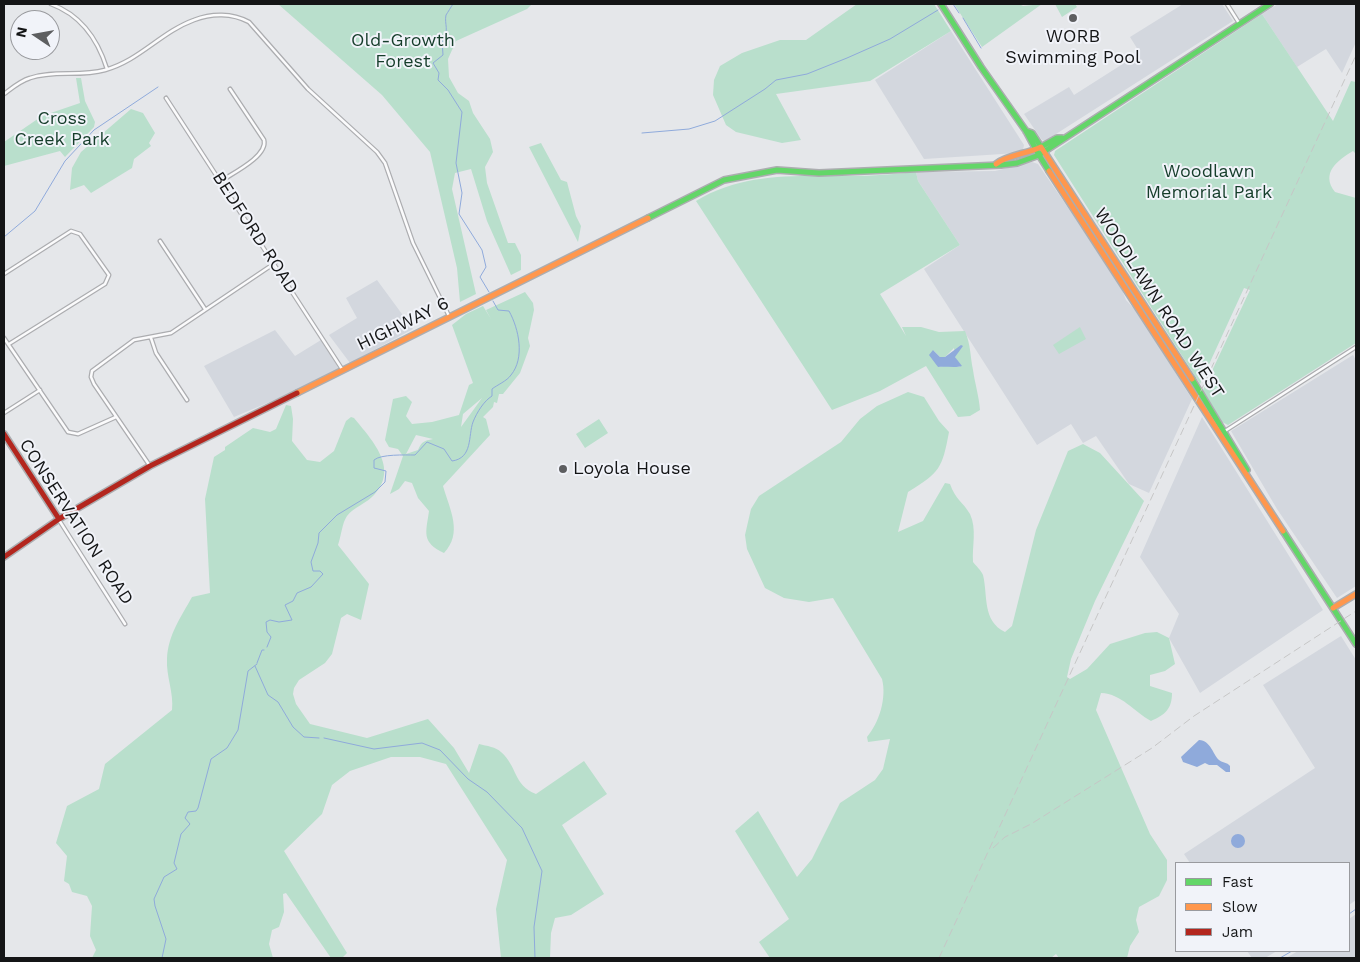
<!DOCTYPE html>
<html>
<head>
<meta charset="utf-8">
<style>
	body { margin:0 }
	#map { position:relative; width:1360px; height:962px; overflow:hidden; background:#e5e7ea; font-family:"Work Sans",sans-serif }
	canvas { display:block }
	.frame { position:absolute; inset:0; border:5px solid #141516; pointer-events:none }
	.legend { position:absolute; left:1175px; top:862px; width:175px; height:90px; box-sizing:border-box; background:#f1f3f9; border:1px solid #999a9e; margin:0; padding:6px 9px; list-style:none; font-size:15px; color:#141516 }
	.legend li { display:flex; align-items:center; gap:10px; height:25px }
	.legend b { width:25px; border:1px solid #999a9e }
	.north { position:absolute; left:10px; top:10px; width:50px; height:50px; box-sizing:border-box; background:#f1f3f9; border:1px solid #999a9e; border-radius:50%; rotate:282deg; font-size:14px; font-weight:700; line-height:20px; text-align:center; color:#141516 }
	.north::after { content:''; display:block; margin:auto; width:18px; height:22px; background:#5d5e60; clip-path:polygon(50% 0,100% 100%,50% 72%,0 100%) }
</style>
</head>
<body>
<div id="map">
<canvas width="1360" height="962"></canvas>
<div class="frame"></div>
<ul class="legend">
<li><b style="height:6px;background:#63d668"></b>Fast</li>
<li><b style="height:6px;background:#ff974d"></b>Slow</li>
<li><b style="height:6px;background:#b3261e"></b>Jam</li>
</ul>
<div class="north">N</div>
</div>
<script>
const g = document.querySelector('canvas').getContext('2d');
g.lineJoin = 'round';
function fillPath(path, color) {
  g.fillStyle = color;
  g.fill(path, 'evenodd');
}
function strokePath(path, color, width, dash) {
  g.strokeStyle = color;
  g.lineWidth = width;
  g.lineCap = dash ? 'butt' : 'round';
  g.setLineDash(dash || []);
  g.stroke(path);
}
function drawText(font, color, halo, rows, align = 'center') {
  g.font = font + ' "Work Sans",sans-serif';
  g.lineWidth = 4;
  g.setLineDash([]);
  g.textBaseline = 'middle';
  g.strokeStyle = halo;
  g.fillStyle = color;
  for (const [text, x, y, turn = 0] of rows) {
    g.save();
    g.translate(x, y);
    g.rotate((+turn || 0) * Math.PI / 180);
    g.textAlign = isNaN(turn) ? turn : align;
    if (halo) g.strokeText(text, 0, 0);
    g.fillText(text, 0, 0);
    g.restore();
  }
}
const built = new Path2D(`
	M 1183,4 L 1222,4 L 1233,21 L 1045,141 L 1042,140 L 1024,114 L 1069,87 L 1074,95 L 1140,53 L 1130,37 Z
	M 1278,4 L 1356,4 L 1356,42 L 1342,73 L 1326,49 L 1297,67 L 1262,14 Z
	M 951,31 L 1024,145 L 1023,150 L 1018,153 L 924,159 L 875,80 Z
	M 1032,162 L 1038,164 L 1071,212 L 1122,290 L 1126,300 L 1137,312 L 1192,399 L 1149,493 L 1129,484 L 1096,436 L 1083,443 L 1071,424 L 1037,445 L 924,269 L 960,245 L 918,181 L 916,172 L 995,171 Z
	M 377,280 L 413,329 L 350,363 L 329,335 L 357,318 L 346,298 Z
	M 275,330 L 295,356 L 321,340 L 339,369 L 310,385 L 234,417 L 204,366 Z
	M 1353,355 L 1356,360 L 1356,586 L 1337,598 L 1277,509 L 1231,431 Z
	M 1202,417 L 1323,610 L 1200,693 L 1169,638 L 1179,614 L 1140,557 Z
	M 1341,636 L 1356,660 L 1356,900 L 1349,905 L 1349,863 L 1190,863 L 1184,854 L 1315,768 L 1263,685 Z
	M 1356,914 L 1356,958 L 1286,958 L 1298,951 L 1349,951 L 1349,919 Z
	M 1247,951 L 1277,951 L 1265,958 L 1252,958 Z`);
const green = new Path2D(`
	M 278,4 L 532,4 L 527,9 L 456,41 L 448,59 L 449,77 L 458,93 L 469,101 L 473,113 L 490,139 L 493,152 L 485,167 L 487,183 L 508,243 L 515,243 L 521,255 L 521,270 L 511,275 L 487,221 L 471,169 L 455,173 L 452,189 L 476,294 L 460,302 L 457,268 L 430,152 L 382,95 Z
	M 857,4 L 934,4 L 951,31 L 870,81 L 776,94 L 801,140 L 782,143 L 736,132 L 726,125 L 713,95 L 714,80 L 720,66 L 742,53 L 780,40 L 806,40 Z
	M 954,4 L 1019,4 L 1023,6 L 1042,4 L 982,47 Z
	M 1055,4 L 1075,4 L 1077,7 L 1062,17 Z
	M 1262,14 L 1333,121 L 1351,81 L 1356,82 L 1356,154 L 1353,151 C 1338,160 1320,173 1335,192 L 1356,198 L 1356,343 L 1228,425 L 1222,422 L 1203,390 L 1250,290 L 1244,288 L 1200,384 L 1054,155 L 1055,151 Z
	M 76,78 L 81,78 L 85,101 L 95,122 L 94,127 L 65,157 L 60,151 L 4,166 L 4,142 L 42,116 L 80,103 Z
	M 131,109 L 143,113 L 155,133 L 149,143 L 151,146 L 134,159 L 132,168 L 91,193 L 84,185 L 70,190 L 72,168 L 81,152 Z
	M 541,143 L 561,180 L 567,182 L 576,216 L 581,226 L 578,242 L 529,147 Z
	M 916,172 L 918,181 L 960,245 L 880,294 L 906,336 L 902,327 L 921,327 L 939,332 L 965,331 C 971,346 970,355 973,370 C 975,384 979,396 980,410 L 970,416 L 958,417 L 926,366 L 880,391 L 832,410 L 696,201 C 744,172 797,176 851,176 C 873,176 895,174 916,172 ZM 954,348 L 955,357 L 960,367 L 949,365 L 938,367 L 933,350 L 940,357 L 945,357 Z
	M 525,292 L 533,303 L 534,310 L 528,338 L 530,346 L 520,373 L 503,394 L 499,394 L 497,403 L 494,402 L 493,407 L 483,417 L 486,419 L 490,435 L 443,486 C 450,510 463,533 444,553 C 421,542 426,533 429,511 L 418,498 L 412,483 L 405,481 L 399,489 L 390,494 L 403,456 L 398,449 L 389,447 L 385,440 L 393,399 L 406,396 L 412,402 L 406,416 L 412,424 L 432,422 L 459,415 L 469,385 L 473,383 L 452,325 L 466,314 L 483,306 L 491,319 L 486,310 ZM 482,398 L 461,427 L 463,414 ZM 416,435 L 433,439 C 424,441 422,441 418,450 L 406,454 Z
	M 1080,327 L 1086,339 L 1059,354 L 1053,345 Z
	M 908,392 L 924,397 L 939,421 L 949,432 C 942,469 940,472 908,492 L 898,532 L 923,521 L 945,483 L 950,484 C 955,499 963,502 970,514 C 977,529 972,546 973,562 C 976,566 981,570 983,575 C 988,595 982,621 1005,632 L 1012,626 L 1036,530 L 1068,451 L 1083,444 L 1100,453 L 1144,501 L 1095,601 L 1071,659 L 1067,677 L 1070,679 L 1087,669 L 1110,644 L 1145,633 L 1157,632 L 1169,638 L 1175,664 L 1165,671 L 1150,675 L 1150,686 L 1172,693 C 1172,709 1165,715 1151,721 C 1133,711 1122,694 1101,693 L 1096,710 L 1150,834 L 1167,860 L 1167,880 L 1159,896 L 1139,907 L 1136,920 L 1139,932 L 1130,946 L 1127,958 L 1059,958 L 1056,954 L 1051,958 L 770,958 L 759,942 L 789,919 L 735,831 L 758,811 L 797,877 L 812,859 L 840,803 L 875,780 L 883,769 L 890,739 L 868,742 L 867,737 C 879,723 887,698 882,679 L 833,598 L 809,602 L 784,598 L 765,588 L 747,549 L 745,535 L 751,509 L 759,496 L 841,442 L 860,419 L 877,406 Z
	M 286,405 L 291,406 L 293,419 L 292,441 L 307,460 L 320,462 L 334,451 L 346,421 L 351,417 L 354,418 C 371,439 400,468 374,495 C 367,503 354,507 347,516 C 342,523 341,537 338,545 L 369,584 L 361,620 L 347,614 L 341,618 L 332,654 L 325,663 L 299,680 L 294,688 L 293,694 L 296,704 L 310,724 L 367,738 L 428,719 L 454,748 L 469,773 L 479,744 C 487,746 496,747 501,752 C 518,767 513,785 536,794 L 584,761 L 607,794 L 562,825 L 604,894 L 571,915 L 555,918 L 551,933 L 550,958 L 501,958 L 496,909 L 507,860 L 446,764 L 420,757 L 391,757 L 350,771 L 332,785 L 322,814 L 284,851 L 347,953 L 342,958 L 331,958 L 286,893 L 283,894 L 284,912 L 279,927 L 272,930 L 269,944 L 273,958 L 92,958 L 96,950 L 90,936 L 92,906 L 87,896 L 72,892 L 69,884 L 64,881 L 67,856 L 56,843 L 67,806 L 99,789 L 105,764 L 172,710 C 174,693 166,676 167,659 C 168,635 181,617 192,597 L 210,593 L 205,499 L 214,457 L 225,450 L 225,447 L 253,428 L 270,432 L 276,429 Z
	M 599,419 L 608,433 L 585,448 L 576,434 Z`);
const water = new Path2D(`
	M 961,345 L 963,346 L 955,357 L 962,366 C 956,368 945,366 938,367 L 929,355 L 933,350 L 940,357 L 945,357 Z
	M 1199,740 C 1211,741 1212,753 1219,760 C 1223,763 1227,762 1230,766 L 1230,772 L 1226,772 L 1217,765 L 1209,765 L 1205,763 L 1197,767 L 1183,762 L 1181,757 Z
	M1231 841a7 7 0 1 1 14 0a7 7 0 1 1-14 0Z`);
const stream = new Path2D(`
	M 453,4 C 451,7 448,12 446,15 C 444,24 450,31 442,40 L 443,55 L 433,63 L 439,73 L 438,80 L 448,90 L 462,112 L 456,163 L 462,193 L 459,214 L 482,250 L 486,267 L 480,277 L 489,292
	M 953,4 L 959,13
	M 963,18 L 981,48
	M 642,133 L 689,129 L 715,121 L 765,89 L 776,80 L 807,74 L 847,58 L 890,39 L 938,10
	M 4,237 L 35,211 L 65,161 L 94,130 L 158,87
	M 267,647 L 271,637 L 267,632 L 266,622 L 270,620 L 279,622 L 292,620 L 285,605 L 293,601 L 297,593 L 311,587 L 323,574 L 320,571 L 313,571 L 311,562 L 318,543 L 319,533 L 337,515 L 375,492 L 385,482 L 386,471 L 374,468 L 374,460 C 381,454 405,455 415,455 L 427,442 L 444,449 L 452,461 C 473,458 468,436 473,422 C 477,412 484,401 492,396 L 492,389 C 497,385 507,381 511,375 C 525,358 519,329 509,311 L 498,310 L 493,301
	M 257,663 L 262,650 L 264,650
	M 255,666 L 268,695 L 278,702 L 293,727 L 304,737 L 319,738
	M 324,738 L 374,749 L 422,743 L 440,750 L 468,779 L 487,792 L 522,828 L 542,871 L 534,927 L 535,958
	M 1349,914 L 1356,909
	M 162,958 L 166,939 L 155,906 L 154,899 L 164,877 L 177,869 L 174,863 L 181,834 L 190,824 L 185,818 L 188,812 L 196,811 L 198,808 L 211,759 L 227,748 L 238,730 L 248,671 L 257,664
	M 1280,958 L 1292,951`);
const street = new Path2D(`
	M 51,4 C 81,15 98,40 107,69
	M 1227,4 L 1239,23
	M 4,94 C 12,88 20,81 30,78 C 54,70 80,77 105,70 C 139,61 161,32 194,20 C 212,13 232,13 249,22 L 308,89 L 377,152 L 385,163 L 413,243 L 449,316
	M 166,98 L 342,369
	M 221,181 C 233,173 268,156 264,140 L 230,89
	M 160,241 L 205,309
	M 4,274 L 71,231 L 80,234 L 109,275 L 105,284 L 9,344
	M 4,338 L 68,432 L 78,434 L 116,417
	M 151,338 L 156,353 L 187,400
	M 4,413 L 40,390
	M 1225,431 L 1356,347
	M 150,466 L 94,384 L 91,377 L 92,371 L 134,340 L 171,333 L 275,263
	M 59,520 L 125,624`);
const fast = new Path2D(`
	M 941,4 L 981,67 L 1026,131 L 1039,155 L 1270,4
	M 1026,131 L 1032,133 L 1041,147 L 1057,138 L 1062,138
	M 648,218 L 724,180 L 777,170 L 819,173 L 1001,165 L 1017,163 L 1039,155 L 1049,171
	M 1192,379 L 1247,470
	M 1283,531 L 1356,644`);
const slow = new Path2D(`
	M 996,164 C 1007,155 1027,154 1041,147 L 1192,379
	M 1049,171 L 1283,531
	M 297,393 L 648,218
	M 1333,608 L 1356,594`);
const jam = new Path2D(`
	M 4,434 L 59,519
	M 4,557 L 59,519 L 150,466 L 297,393`);
const rail = new Path2D(`
	M 993,848 L 1005,837 L 1031,824 L 1152,748 L 1194,716 L 1356,611
	M 939,958 L 1356,55`);
const markers = [
	[1073,18,5,"#5d5e60"],
	[563,469,5,"#5d5e60"]
];
const poiNames = [
	["WORB",1073,37],
	["Swimming Pool",1073,58],
	["Loyola House",573,469,"left"]
];
const parkNames = [
	["Old-Growth",403,41],
	["Forest",403,62],
	["Cross",62,119],
	["Creek Park",62,140],
	["Woodlawn",1209,172],
	["Memorial Park",1209,193]
];
const streetNames = [
	["BEDFORD ROAD",255,233,57],
	["WOODLAWN ROAD WEST",1159,303,57],
	["HIGHWAY 6",403,324,-26],
	["CONSERVATION ROAD",76,522,57]
];
fillPath(built, '#d3d7de');
fillPath(green, '#b9dfcc');
fillPath(water, '#8faadb');
strokePath(stream, '#8faadb', 1);
strokePath(street, '#acadb0', 5);
strokePath(fast, '#acadb0', 8);
strokePath(slow, '#acadb0', 8);
strokePath(jam, '#acadb0', 8);
strokePath(street, '#fbfbfc', 2.5);
strokePath(fast, '#63d668', 5);
strokePath(slow, '#ff974d', 5);
strokePath(jam, '#b3261e', 5);
strokePath(rail, '#c6c6c6', 1, [8, 4]);
for (const [x, y, r, color] of markers) {
  const dot = new Path2D();
  dot.arc(x, y, r, 0, 2 * Math.PI);
  g.fillStyle = color;
  g.fill(dot);
  strokePath(dot, '#f1f3f9', 2);
}
drawText('18px', '#141516', '#f1f3f9', poiNames);
drawText('18px', '#153d2a', '#f1f3f9', parkNames);
drawText('18px', '#141516', '#f1f3f9', streetNames);
</script>
</body>
</html>
